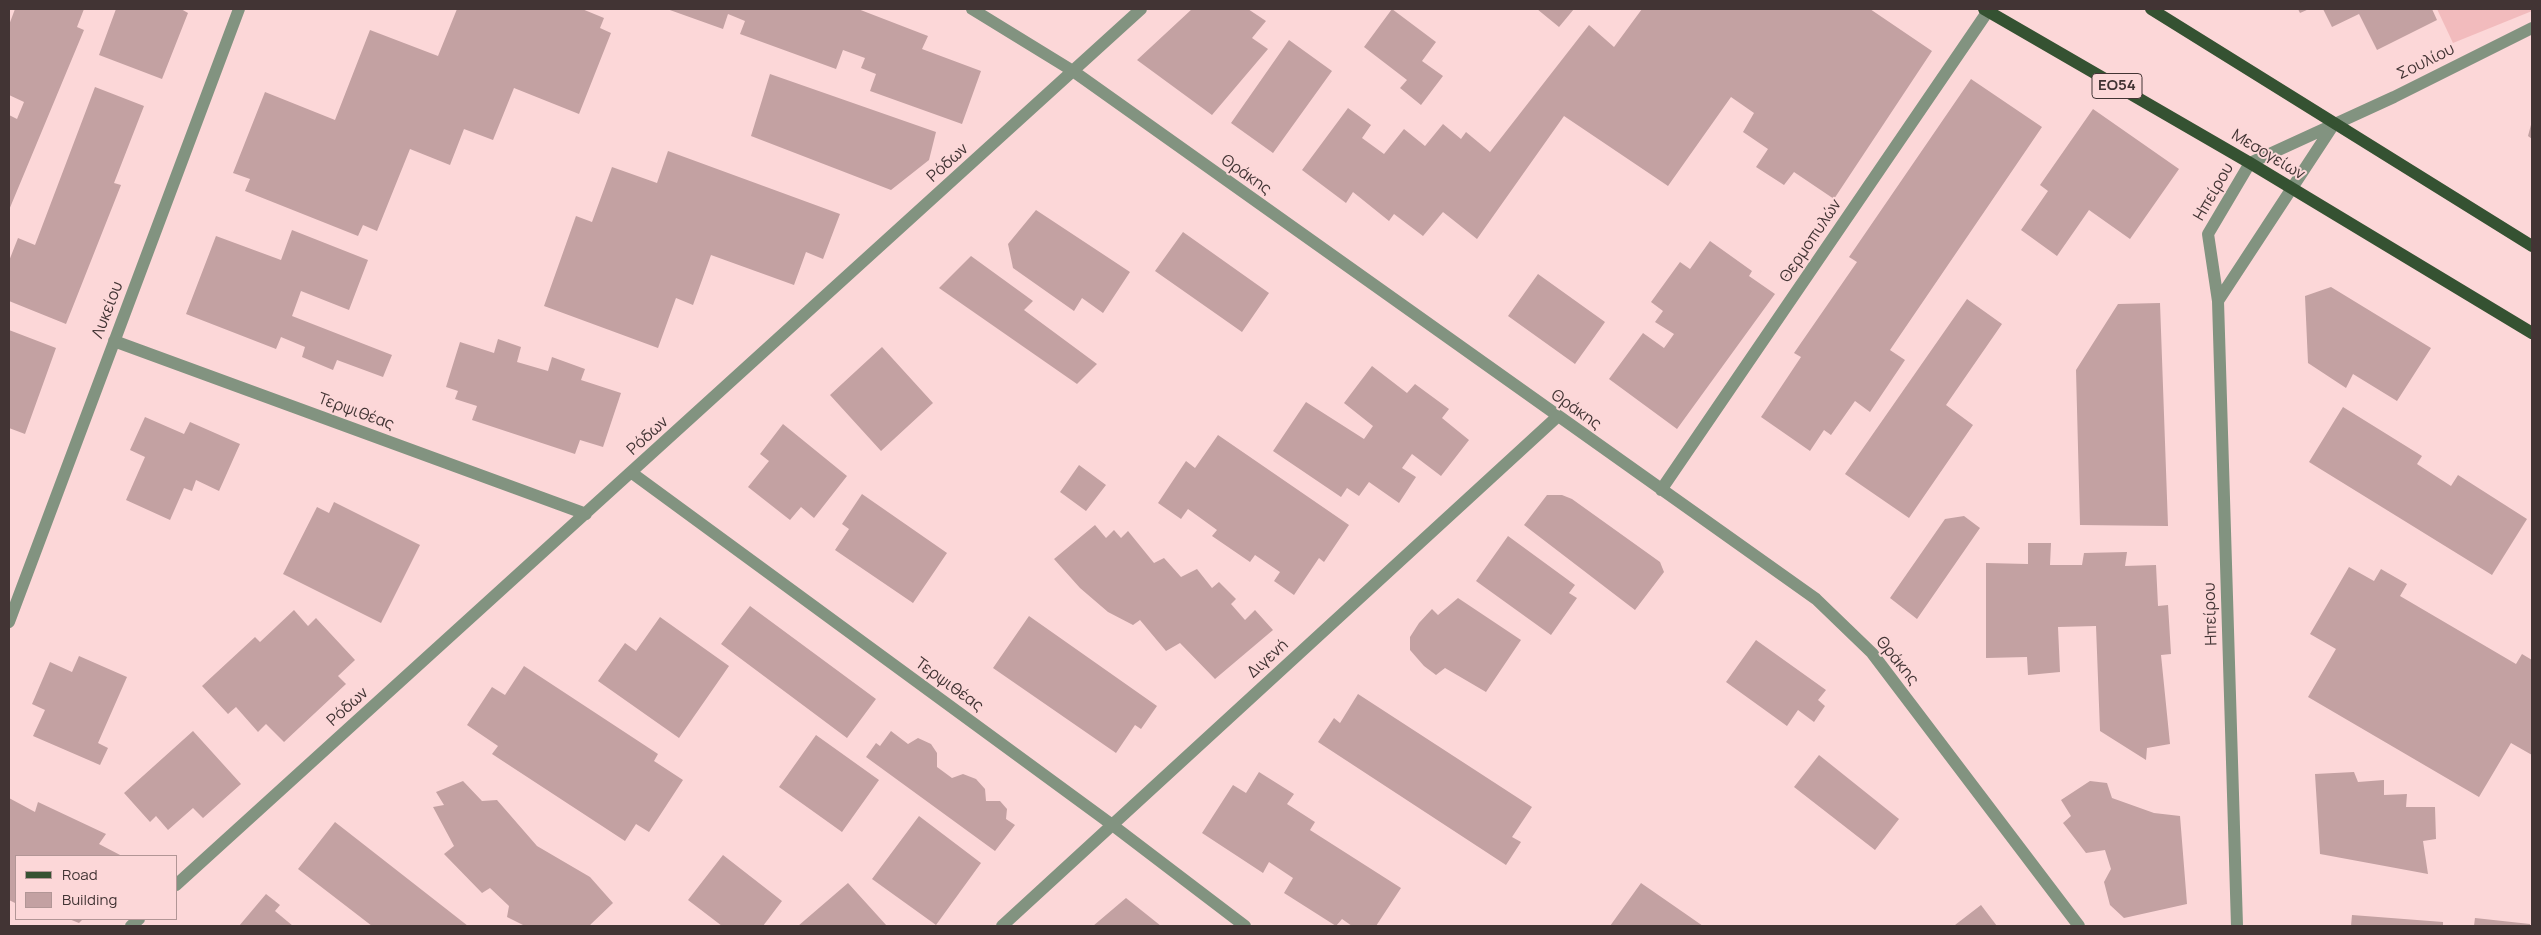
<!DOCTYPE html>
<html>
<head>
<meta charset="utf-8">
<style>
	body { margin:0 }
	#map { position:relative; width:2541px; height:935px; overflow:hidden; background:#fcd7d8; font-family:Manrope,sans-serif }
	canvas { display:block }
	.frame { position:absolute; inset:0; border:10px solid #423434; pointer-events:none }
	.legend { position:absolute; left:15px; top:855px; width:162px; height:65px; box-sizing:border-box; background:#fcd7d8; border:1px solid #b29696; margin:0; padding:6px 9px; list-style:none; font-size:15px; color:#423434 }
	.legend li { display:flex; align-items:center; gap:10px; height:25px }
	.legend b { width:25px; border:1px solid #b29696 }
</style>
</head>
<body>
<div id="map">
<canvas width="2541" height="935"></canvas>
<div class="frame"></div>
<ul class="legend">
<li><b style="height:6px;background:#355232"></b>Road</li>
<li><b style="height:14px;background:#c3a1a2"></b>Building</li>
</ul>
</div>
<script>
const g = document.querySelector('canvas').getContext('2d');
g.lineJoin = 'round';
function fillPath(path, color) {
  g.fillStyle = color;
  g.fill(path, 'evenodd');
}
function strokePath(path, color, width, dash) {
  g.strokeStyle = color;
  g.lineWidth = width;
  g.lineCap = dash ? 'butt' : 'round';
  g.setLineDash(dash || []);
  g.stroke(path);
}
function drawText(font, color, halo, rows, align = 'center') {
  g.font = font + ' Manrope,sans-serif';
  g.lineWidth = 4;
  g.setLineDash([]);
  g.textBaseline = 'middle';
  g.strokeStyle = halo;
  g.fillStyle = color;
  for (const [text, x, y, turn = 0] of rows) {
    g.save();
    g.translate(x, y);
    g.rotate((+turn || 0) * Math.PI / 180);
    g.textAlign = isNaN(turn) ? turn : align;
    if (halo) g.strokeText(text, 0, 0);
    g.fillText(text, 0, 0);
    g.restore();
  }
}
const green = new Path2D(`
	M 2437,9 L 2532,9 L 2532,11 L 2453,43 Z`);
const building = new Path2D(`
	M 15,9 L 84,9 L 77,27 L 84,30 L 9,210 L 9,115 L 17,119 L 24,102 L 9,95 L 9,25 Z
	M 116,9 L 181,9 L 188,13 L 162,79 L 99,55 Z
	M 457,9 L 582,9 L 604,18 L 600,28 L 611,33 L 579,114 L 514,88 L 493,140 L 464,129 L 450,165 L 410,149 L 377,231 L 363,225 L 358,236 L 245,191 L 250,179 L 233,173 L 265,92 L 335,120 L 370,30 L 438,56 Z
	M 667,9 L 858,9 L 928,36 L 922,49 L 981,71 L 962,124 L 870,91 L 876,74 L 861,68 L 865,58 L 843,50 L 836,69 L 740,34 L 745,21 L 728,14 L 723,29 Z
	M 1192,9 L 1248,9 L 1266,21 L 1252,38 L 1268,49 L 1212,115 L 1137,60 Z
	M 1392,9 L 1436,42 L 1422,61 L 1443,76 L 1421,105 L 1400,88 L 1407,80 L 1364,47 Z
	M 1537,9 L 1574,9 L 1559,27 Z
	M 1642,9 L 1870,9 L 1932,51 L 1834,199 L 1794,172 L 1784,185 L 1756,167 L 1768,149 L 1743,132 L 1754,113 L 1731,97 L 1668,186 L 1564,116 L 1477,239 L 1443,212 L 1423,236 L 1394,214 L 1389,221 L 1353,192 L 1346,203 L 1302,170 L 1348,108 L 1371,125 L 1362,138 L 1384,154 L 1404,129 L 1425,146 L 1443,124 L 1461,139 L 1466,132 L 1490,152 L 1589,25 L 1614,47 Z
	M 2298,9 L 2309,9 L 2300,13 Z
	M 2323,9 L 2432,9 L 2437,20 L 2377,50 L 2359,14 L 2332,27 Z
	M 1289,40 L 1332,71 L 1273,153 L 1231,123 Z
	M 770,74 L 936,132 L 929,160 L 891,190 L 751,136 Z
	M 1971,79 L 2042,127 L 1890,350 L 1905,360 L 1870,412 L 1855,401 L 1831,435 L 1824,430 L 1810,451 L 1761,417 L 1801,357 L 1794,353 L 1857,262 L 1849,257 Z
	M 95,87 L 144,106 L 114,183 L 121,185 L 66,324 L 9,301 L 9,261 L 18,238 L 35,245 Z
	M 2093,109 L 2179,169 L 2130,239 L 2089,210 L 2057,256 L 2021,230 L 2048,191 L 2040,185 Z
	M 2532,121 L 2532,139 L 2528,136 Z
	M 668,151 L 840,214 L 823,259 L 806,252 L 794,285 L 711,255 L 693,305 L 676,298 L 658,348 L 544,306 L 576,216 L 592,222 L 612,167 L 657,183 Z
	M 1036,210 L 1130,272 L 1103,313 L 1082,298 L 1074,311 L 1013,268 L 1008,244 Z
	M 292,230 L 368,260 L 349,310 L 301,291 L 292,316 L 392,355 L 383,377 L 337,360 L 333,370 L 302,357 L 305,347 L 281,337 L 276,349 L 186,314 L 216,236 L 281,260 Z
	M 1183,232 L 1269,293 L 1242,332 L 1155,271 Z
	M 1710,241 L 1752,271 L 1749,276 L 1775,294 L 1677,429 L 1609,379 L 1643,333 L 1664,348 L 1674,334 L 1655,322 L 1663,311 L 1651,302 L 1680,262 L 1690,269 Z
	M 971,256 L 1033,301 L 1024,310 L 1097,364 L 1077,384 L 939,288 Z
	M 1538,274 L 1605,322 L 1575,364 L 1508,316 Z
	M 2331,287 L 2431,348 L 2397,401 L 2353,374 L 2346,388 L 2308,363 L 2305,296 Z
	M 1967,299 L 2002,324 L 1946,405 L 1973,425 L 1909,518 L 1845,474 Z
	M 2160,303 L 2168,526 L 2080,525 L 2076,370 L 2118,304 Z
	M 9,330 L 56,348 L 25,434 L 9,428 Z
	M 498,339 L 521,347 L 517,362 L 548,371 L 552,357 L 585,369 L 581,380 L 621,393 L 603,447 L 580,440 L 575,454 L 472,420 L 477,406 L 455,399 L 458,391 L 446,387 L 460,342 L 494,353 Z
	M 882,347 L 933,403 L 881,451 L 830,395 Z
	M 1372,366 L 1407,393 L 1415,384 L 1449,409 L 1442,418 L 1469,440 L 1441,476 L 1412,454 L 1402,468 L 1416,477 L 1399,503 L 1369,482 L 1359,496 L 1347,488 L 1341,497 L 1273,451 L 1306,402 L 1364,439 L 1373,426 L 1344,403 Z
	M 2343,407 L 2422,456 L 2417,464 L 2451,486 L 2458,475 L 2527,519 L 2492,575 L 2309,462 Z
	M 145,417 L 184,434 L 190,422 L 240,444 L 219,491 L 196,480 L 192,491 L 184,488 L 170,520 L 126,500 L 145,457 L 130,450 Z
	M 783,424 L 847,476 L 814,518 L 801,507 L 790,520 L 748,487 L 769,461 L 760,454 Z
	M 1218,435 L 1349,525 L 1324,562 L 1319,558 L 1294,595 L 1274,581 L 1280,572 L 1255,555 L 1250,562 L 1212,536 L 1217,530 L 1188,509 L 1181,519 L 1158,503 L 1186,461 L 1195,468 Z
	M 1079,465 L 1106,485 L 1086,511 L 1060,492 Z
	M 862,494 L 947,553 L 913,603 L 835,550 L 849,529 L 842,524 Z
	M 1547,495 L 1562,495 L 1572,499 L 1660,562 L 1664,572 L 1635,610 L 1524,525 Z
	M 334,502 L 420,545 L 381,623 L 283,574 L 317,507 L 329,513 Z
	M 1964,516 L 1980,528 L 1917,619 L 1890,598 L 1945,519 Z
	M 1095,525 L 1106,538 L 1114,530 L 1121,538 L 1128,531 L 1154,563 L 1164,558 L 1181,577 L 1197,569 L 1212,588 L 1219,582 L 1236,599 L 1231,604 L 1245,620 L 1255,610 L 1273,630 L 1215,679 L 1180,643 L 1166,651 L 1140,620 L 1133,625 L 1108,612 L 1080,588 L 1054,559 Z
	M 1508,536 L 1575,585 L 1569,593 L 1577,598 L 1551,635 L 1476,581 Z
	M 2028,543 L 2051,543 L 2050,565 L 2082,565 L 2084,553 L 2127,552 L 2125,566 L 2156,565 L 2158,606 L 2168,605 L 2171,654 L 2161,655 L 2170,744 L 2147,748 L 2146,760 L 2100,731 L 2096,626 L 2058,627 L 2060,672 L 2028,675 L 2027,657 L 1986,658 L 1986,563 L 2028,564 Z
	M 2349,567 L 2374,581 L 2381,569 L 2407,584 L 2400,596 L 2516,664 L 2522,654 L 2532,660 L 2532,755 L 2511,743 L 2479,797 L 2308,697 L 2336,649 L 2310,634 Z
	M 1458,598 L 1521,640 L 1486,692 L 1445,668 L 1436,675 L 1424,666 L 1410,650 L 1410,637 L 1419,623 L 1432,609 L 1438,615 Z
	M 750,606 L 876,699 L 847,738 L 721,644 Z
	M 294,610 L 308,626 L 316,618 L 355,660 L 338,676 L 346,684 L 284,742 L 266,724 L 258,732 L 236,707 L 228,714 L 202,686 L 255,637 L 260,642 Z
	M 1029,616 L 1157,706 L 1141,729 L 1135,725 L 1116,753 L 993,668 Z
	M 660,617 L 729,666 L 679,738 L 598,681 L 625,643 L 636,651 Z
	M 1756,640 L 1826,690 L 1818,700 L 1825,706 L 1814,722 L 1798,710 L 1787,726 L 1726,682 Z
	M 79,656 L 127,677 L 98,743 L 108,748 L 100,765 L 33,736 L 45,710 L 32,704 L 50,662 L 72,672 Z
	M 524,666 L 658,754 L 654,761 L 683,780 L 649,832 L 636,824 L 625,841 L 492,754 L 498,746 L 467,725 L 492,687 L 505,695 Z
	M 1358,694 L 1532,807 L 1512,837 L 1521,842 L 1506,865 L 1318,742 L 1334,718 L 1340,723 Z
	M 193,731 L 241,784 L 203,818 L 193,808 L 168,830 L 156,816 L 150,822 L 124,793 Z
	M 891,731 L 908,744 L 918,738 L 931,744 L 937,753 L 937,767 L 952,778 L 963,774 L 976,779 L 985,789 L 986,801 L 1000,801 L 1007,809 L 1006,819 L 1015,825 L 995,851 L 866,757 L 876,743 L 880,746 Z
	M 816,735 L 879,780 L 842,832 L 779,787 Z
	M 1819,755 L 1899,819 L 1875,850 L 1794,787 Z
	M 1259,772 L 1294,794 L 1287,804 L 1315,822 L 1310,830 L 1401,888 L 1376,926 L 1352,926 L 1342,919 L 1336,926 L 1284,893 L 1293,878 L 1269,862 L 1263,873 L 1202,833 L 1233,785 L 1246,793 Z
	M 2354,772 L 2358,782 L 2384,780 L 2384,795 L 2407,794 L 2406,807 L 2435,807 L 2436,839 L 2423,841 L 2428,874 L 2320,854 L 2315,774 Z
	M 463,781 L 482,801 L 497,800 L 537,846 L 590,877 L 613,903 L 589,926 L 525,926 L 507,917 L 509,906 L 490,888 L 482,893 L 444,854 L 454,846 L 433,807 L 444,805 L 436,792 Z
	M 2090,781 L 2107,783 L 2112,798 L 2154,813 L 2180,816 L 2187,904 L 2124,918 L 2110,905 L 2104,882 L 2111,869 L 2105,850 L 2086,853 L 2063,823 L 2071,816 L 2061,800 Z
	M 9,798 L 35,812 L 38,802 L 106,834 L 99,844 L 122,856 L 16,856 L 16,901 L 15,903 L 9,900 Z
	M 919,816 L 981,863 L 936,925 L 872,879 Z
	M 335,822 L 468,926 L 372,926 L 298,869 Z
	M 723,855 L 782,901 L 763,926 L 722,926 L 688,900 Z
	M 848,883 L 887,926 L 798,926 Z
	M 1641,883 L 1703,926 L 1610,926 Z
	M 266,894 L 280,905 L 275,911 L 293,926 L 239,926 Z
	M 1126,898 L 1161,926 L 1093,926 Z
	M 1981,905 L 1997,926 L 1956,926 L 1955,925 Z
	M 2352,915 L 2443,922 L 2443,926 L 2351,926 Z
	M 2475,918 L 2530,924 L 2530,926 L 2474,926 Z
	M 69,919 L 83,919 L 79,923 Z`);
const minor = new Path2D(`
	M 972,9 L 1073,71 L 1816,599 L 1872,653 L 2079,926
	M 2218,301 L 2334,124
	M 114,341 L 586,514
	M 632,473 L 1111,824 L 1245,926
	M 1661,490 L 1988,11
	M 9,622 L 239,9
	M 176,885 L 1141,9
	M 131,926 L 139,919
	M 1002,926 L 1557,417
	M 2237,926 L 2218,301 L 2208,234 L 2250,163 L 2394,97 L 2532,28`);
const major = new Path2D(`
	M 1984,9 L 2250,163 L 2532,333
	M 2151,9 L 2532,246`);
const shields = [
	[2117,86,50]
];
const shieldNames = [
	["ΕΟ54",2117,86]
];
const streetNames = [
	["Σουλίου",2426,62,-26],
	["Μεσογείων",2268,155,31],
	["Ρόδων",948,163,-42],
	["Θράκης",1246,175,35],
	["Ηπείρου",2214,192,-60],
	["Θερμοπυλών",1811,241,-56],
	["Λυκείου",108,310,-69],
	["Θράκης",1576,410,35],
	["Τερψιθέας",356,412,20],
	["Ρόδων",648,436,-42],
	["Ηπείρου",2211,614,-92],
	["Διγενή",1268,659,-42],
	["Θράκης",1897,661,51],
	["Τερψιθέας",949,685,36],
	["Ρόδων",348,707,-42]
];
fillPath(green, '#f2bbbd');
fillPath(building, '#c3a1a2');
strokePath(minor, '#829380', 12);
strokePath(major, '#355232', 12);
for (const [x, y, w] of shields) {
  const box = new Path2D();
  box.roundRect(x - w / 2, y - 12.5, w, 25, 4);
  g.fillStyle = '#fcd7d8';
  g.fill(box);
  strokePath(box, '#423434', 1);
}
drawText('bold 15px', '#423434', null, shieldNames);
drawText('16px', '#423434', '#fcd7d8', streetNames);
</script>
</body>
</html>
